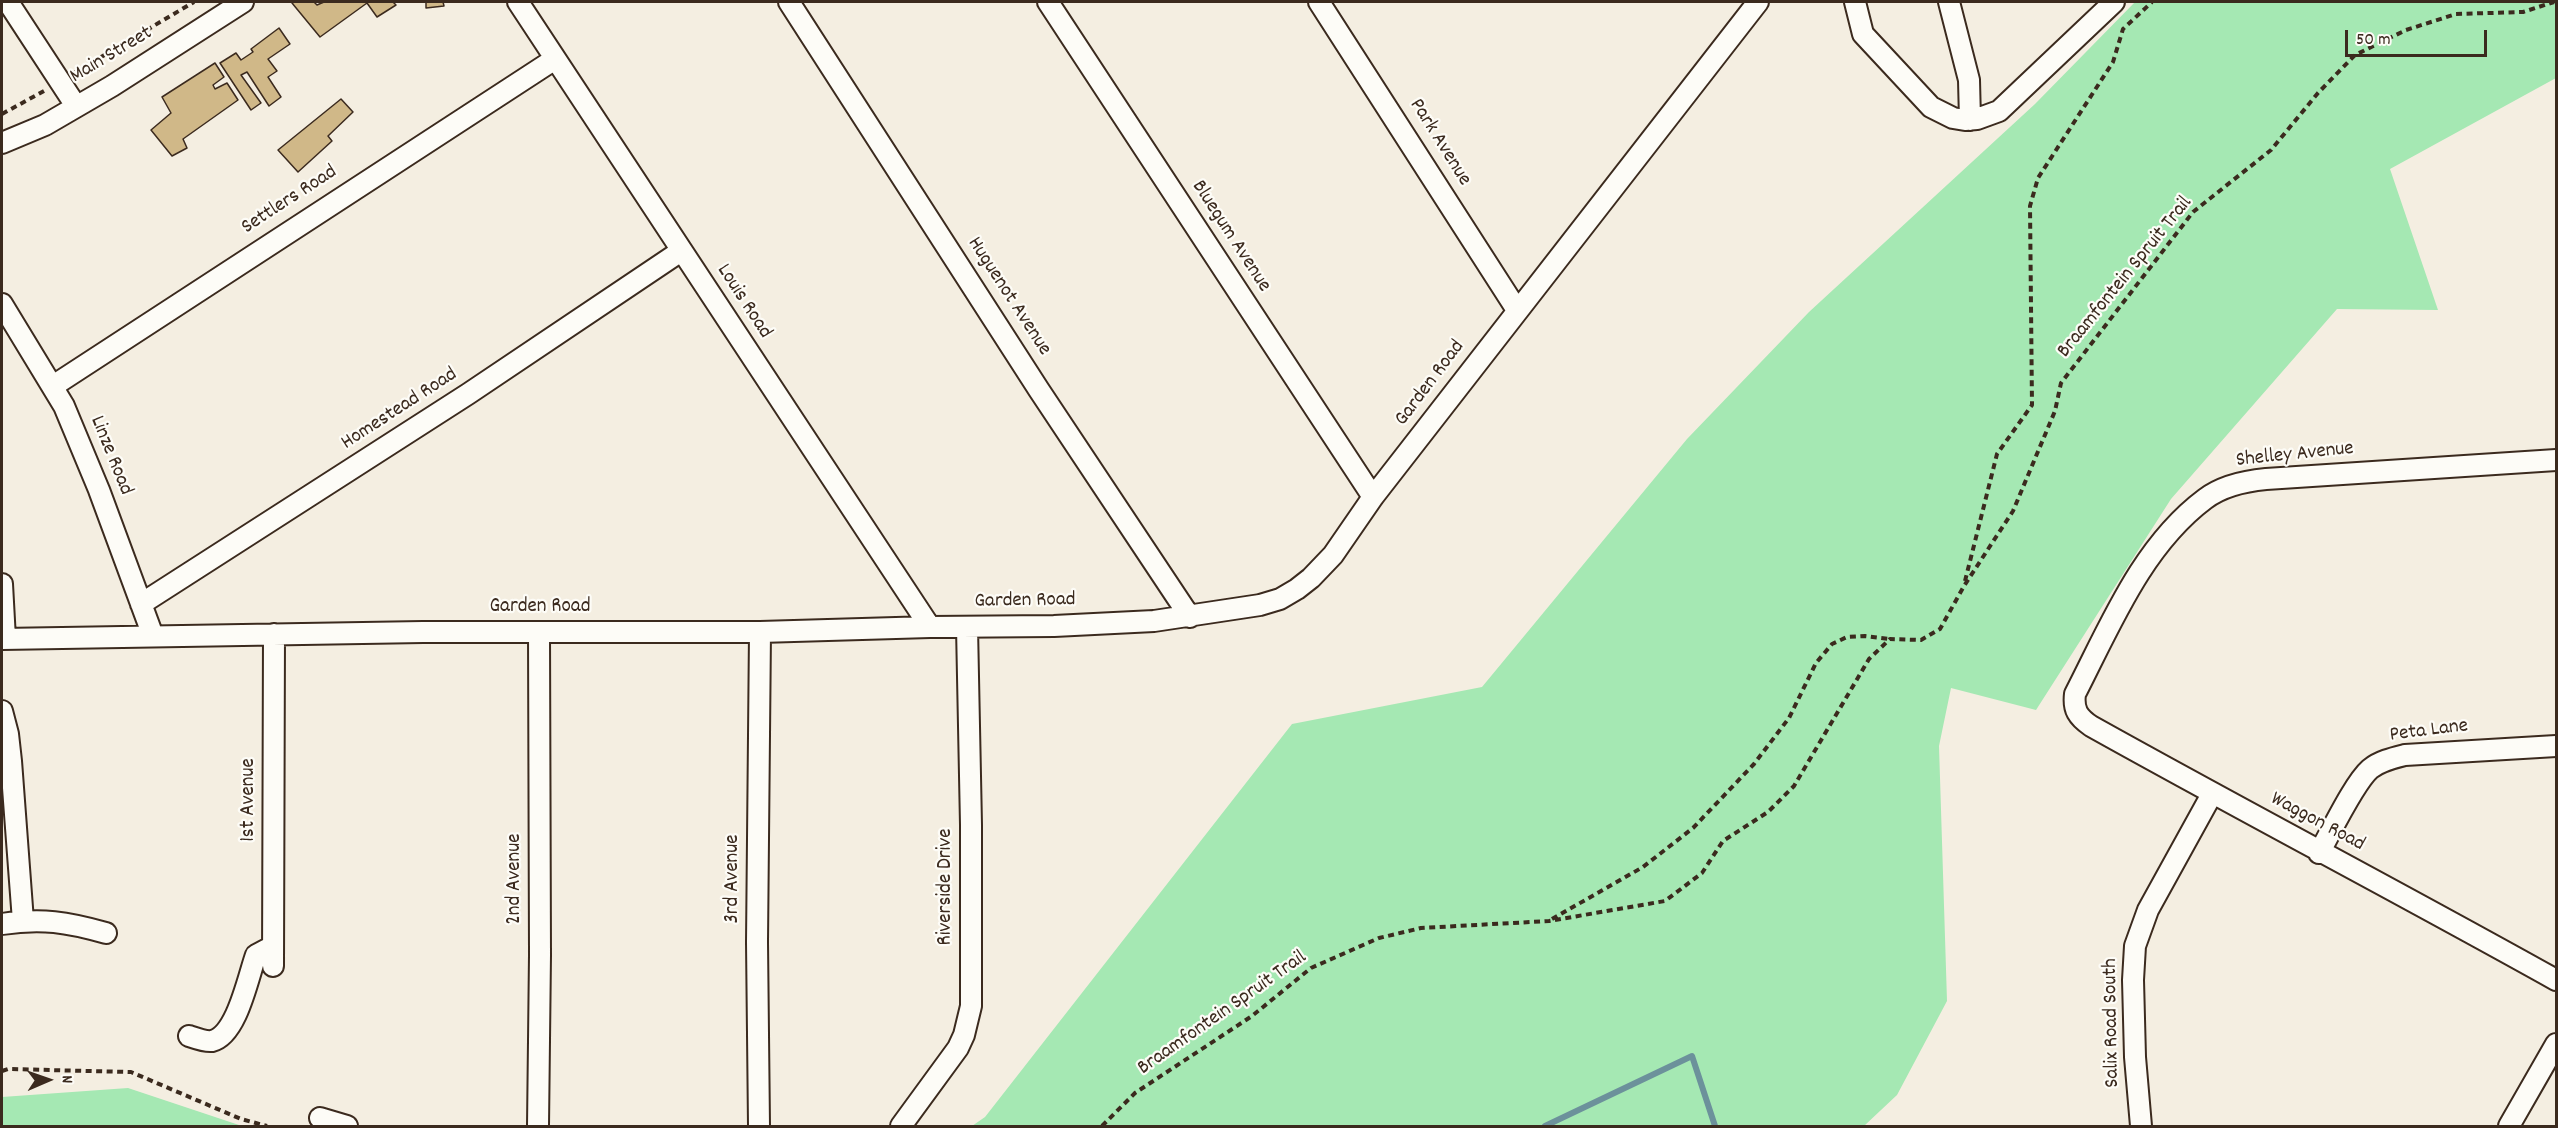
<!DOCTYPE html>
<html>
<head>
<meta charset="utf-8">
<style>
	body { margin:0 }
	#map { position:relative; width:2558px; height:1128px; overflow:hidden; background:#f4eee1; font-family:Dekko,sans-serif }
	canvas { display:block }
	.frame { position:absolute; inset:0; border:3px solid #3b2a1e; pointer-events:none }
	.north { position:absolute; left:18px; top:1050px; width:60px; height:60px; -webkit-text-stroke:4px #fdfcf7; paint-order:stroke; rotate:88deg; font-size:16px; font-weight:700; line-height:24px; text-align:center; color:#3b2a1e }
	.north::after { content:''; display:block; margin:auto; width:21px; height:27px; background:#3b2a1e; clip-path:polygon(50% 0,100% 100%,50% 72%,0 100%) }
	.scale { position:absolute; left:2345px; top:30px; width:142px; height:27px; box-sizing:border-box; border:3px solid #3b2a1e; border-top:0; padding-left:8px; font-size:18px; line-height:21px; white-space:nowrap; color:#3b2a1e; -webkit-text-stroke:4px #fdfcf7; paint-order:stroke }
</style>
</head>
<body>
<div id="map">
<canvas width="2558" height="1128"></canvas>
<div class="frame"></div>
<div class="north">N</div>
<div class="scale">50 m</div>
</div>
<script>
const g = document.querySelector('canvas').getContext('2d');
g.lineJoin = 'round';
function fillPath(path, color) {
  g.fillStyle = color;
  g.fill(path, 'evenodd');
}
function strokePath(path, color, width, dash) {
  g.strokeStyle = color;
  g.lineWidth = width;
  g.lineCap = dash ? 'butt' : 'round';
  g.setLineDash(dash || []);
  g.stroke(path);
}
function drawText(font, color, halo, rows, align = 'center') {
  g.font = font + ' Dekko,sans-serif';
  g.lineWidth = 4.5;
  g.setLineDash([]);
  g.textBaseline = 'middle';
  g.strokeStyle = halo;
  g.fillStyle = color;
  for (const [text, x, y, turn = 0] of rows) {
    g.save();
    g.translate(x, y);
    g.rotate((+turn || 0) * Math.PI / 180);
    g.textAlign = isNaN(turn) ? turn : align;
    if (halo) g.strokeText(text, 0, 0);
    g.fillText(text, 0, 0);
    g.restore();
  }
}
const green = new Path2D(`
	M 2135,2 L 2556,2 L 2556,78 L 2390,169 L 2438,310 L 2337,309 L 2171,499 L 2036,710 L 1951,688 L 1939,746 L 1947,1001 L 1897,1095 L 1864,1126 L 972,1126 L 985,1117 L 1292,724 L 1482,687 L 1687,439 L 1809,312 L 2035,104 Z
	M 128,1088 L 242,1126 L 2,1126 L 2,1097 Z`);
const stream = new Path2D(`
	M 1545,1126 L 1692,1056 L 1715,1126`);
const building = new Path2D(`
	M 294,2 L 314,2 L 317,5 L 324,2 L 393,2 L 396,5 L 377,17 L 367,3 L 320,37 L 292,3 Z
	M 426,2 L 443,2 L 444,6 L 426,8 Z
	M 279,28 L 290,44 L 268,59 L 277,71 L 268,77 L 281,97 L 269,106 L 247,72 L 241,75 L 261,103 L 251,110 L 220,63 L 236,53 L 241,60 L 253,52 L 251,49 Z
	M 215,63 L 224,77 L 213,85 L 215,89 L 227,83 L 238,100 L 183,139 L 187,148 L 172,156 L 151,130 L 171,113 L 162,97 Z
	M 341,99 L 353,112 L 328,136 L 332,141 L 298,172 L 278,150 Z`);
const path = new Path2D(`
	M 74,73 L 194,2
	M 2,114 L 44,91
	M 1965,581 L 1997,454 L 2032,405 L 2030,206 L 2038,178 L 2113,62 L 2123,29 L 2152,2
	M 1552,919 L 1643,867 L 1693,828 L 1754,764 L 1789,718 L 1816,663 L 1832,644 L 1847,637 L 1865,636 L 1890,639
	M 2,1071 L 8,1069 L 131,1072 L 241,1119 L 267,1126
	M 1102,1126 L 1135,1093 L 1252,1016 L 1311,968 L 1379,938 L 1421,928 L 1549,921 L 1665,901 L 1702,873 L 1723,841 L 1768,812 L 1794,786 L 1869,659 L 1890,639 L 1921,640 L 1940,629 L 1964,586 L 2013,511 L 2055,411 L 2061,383 L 2193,212 L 2271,150 L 2318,93 L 2355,55 L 2406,30 L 2456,14 L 2523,12 L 2554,2`);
const minor = new Path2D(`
	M 8,2 L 76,106
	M 518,2 L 930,627
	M 789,2 L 1039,390 L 1190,617
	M 1048,2 L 1373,497
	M 1319,2 L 1517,310
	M 1855,2 L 1863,34 L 1931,107 L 1953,118 L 1965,120 L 1977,119 L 1999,111 L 2114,2
	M 1949,2 L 1969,80 L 1970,120
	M 2,143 L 45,125 L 112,86 L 243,2
	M 2,304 L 64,406 L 99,490 L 153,636
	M 53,386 L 555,59
	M 2556,460 L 2266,479 C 2245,481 2222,486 2205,499 C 2142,546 2110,626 2075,694 C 2073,710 2078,717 2091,726 C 2245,812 2402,894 2556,980
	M 2,584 L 5,639
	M 141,604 L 468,394 L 681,251
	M 2,639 L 423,632 L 760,632 L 930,627 L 1054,626 L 1154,621 L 1260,605 L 1280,599 L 1297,589 L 1311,578 L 1333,555 L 1373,497 L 1758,2
	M 2,711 L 8,734 L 11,761 L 23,921
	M 2319,853 C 2331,832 2354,783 2370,769 C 2380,761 2393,758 2405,755 L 2556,746
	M 2,924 C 42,918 67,922 106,933
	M 273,966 L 274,634
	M 189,1036 C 195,1038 205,1042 212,1041 C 237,1035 248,977 256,955 L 273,946
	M 320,1118 L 347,1126
	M 538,1126 L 540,955 L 539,632
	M 759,1126 L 757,942 L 760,632
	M 901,1126 L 958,1048 L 964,1035 L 971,1006 L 971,825 L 967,627
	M 2141,1126 L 2135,1057 L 2133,980 L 2135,946 L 2148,910 L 2212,794
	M 2509,1126 L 2556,1044`);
const streetNames = [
	["Main Street",112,56,-31],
	["Park Avenue",1439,143,58],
	["Settlers Road",290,201,-33],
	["Bluegum Avenue",1230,237,57],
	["Braamfontein Spruit Trail",2126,278,-51],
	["Huguenot Avenue",1008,297,57],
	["Louis Road",743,302,57],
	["Garden Road",1431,384,-53],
	["Homestead Road",400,410,-33],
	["Linze Road",110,456,68],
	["Shelley Avenue",2295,456,-6],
	["Garden Road",1025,602,-1],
	["Garden Road",540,608],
	["Peta Lane",2429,732,-7],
	["1st Avenue",250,800,-90],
	["Waggon Road",2317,823,28],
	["2nd Avenue",516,879,-90],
	["3rd Avenue",734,879,-90],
	["Riverside Drive",947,887,-90],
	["Braamfontein Spruit Trail",1223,1014,-35],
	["Salix Road South",2113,1023,-91]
];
fillPath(green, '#a5e8b3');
strokePath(stream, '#6c919b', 6);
fillPath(building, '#d0b888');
strokePath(building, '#3b2a1e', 1.5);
strokePath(minor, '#3b2a1e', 24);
strokePath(path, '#3b2a1e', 4, [6, 4.5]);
strokePath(minor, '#fdfcf7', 20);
drawText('21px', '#3b2a1e', '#fdfcf7', streetNames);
</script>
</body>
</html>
